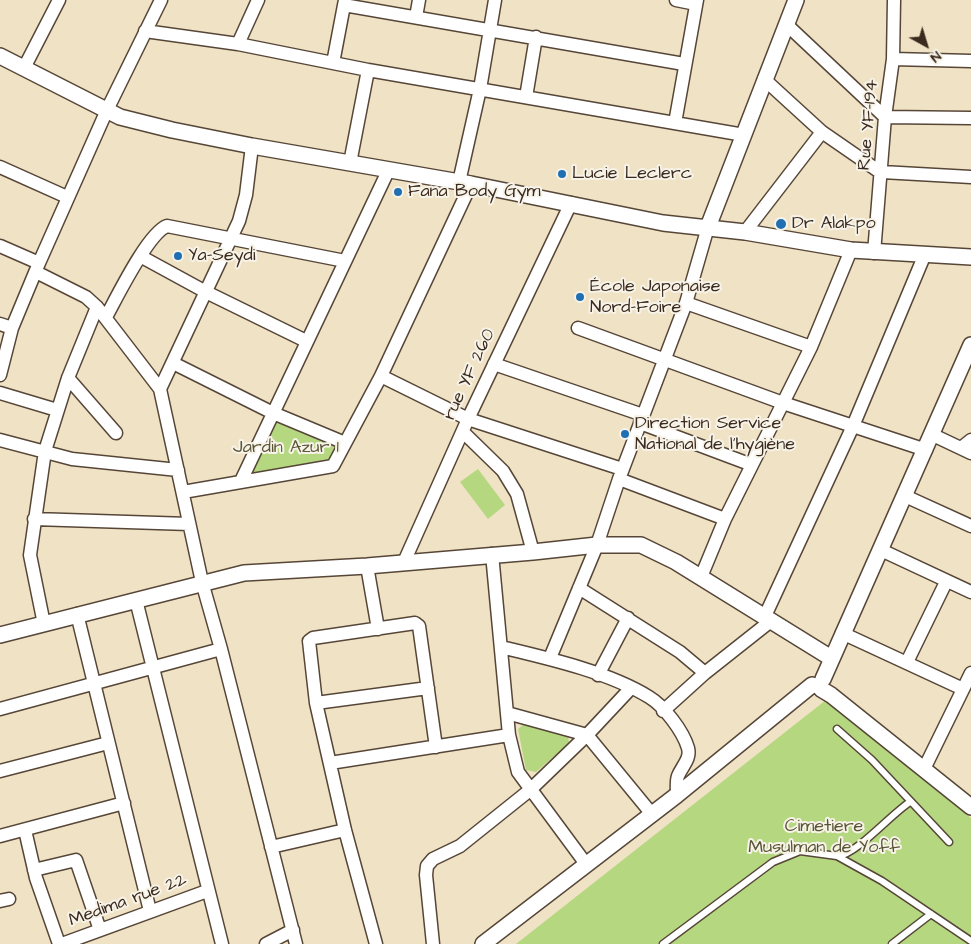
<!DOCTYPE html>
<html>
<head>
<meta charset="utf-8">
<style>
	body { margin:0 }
	#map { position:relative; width:971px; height:944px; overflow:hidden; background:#f0e2c5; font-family:"Architects Daughter",sans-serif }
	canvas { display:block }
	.north { position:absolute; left:901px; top:20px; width:50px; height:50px; -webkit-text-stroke:4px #f7f3e8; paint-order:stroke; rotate:141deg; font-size:14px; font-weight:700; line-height:20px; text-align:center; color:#3b2a1e }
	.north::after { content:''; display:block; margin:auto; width:18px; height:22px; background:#3b2a1e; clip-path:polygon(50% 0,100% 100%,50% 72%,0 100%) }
</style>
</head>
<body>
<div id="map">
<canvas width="971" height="944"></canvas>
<div class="north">N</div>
</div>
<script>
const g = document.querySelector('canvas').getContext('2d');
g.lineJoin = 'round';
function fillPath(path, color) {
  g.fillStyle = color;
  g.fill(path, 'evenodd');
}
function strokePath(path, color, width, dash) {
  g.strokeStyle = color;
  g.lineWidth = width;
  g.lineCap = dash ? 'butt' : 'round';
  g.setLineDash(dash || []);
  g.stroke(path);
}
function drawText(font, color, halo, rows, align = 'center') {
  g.font = font + ' "Architects Daughter",sans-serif';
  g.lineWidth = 4;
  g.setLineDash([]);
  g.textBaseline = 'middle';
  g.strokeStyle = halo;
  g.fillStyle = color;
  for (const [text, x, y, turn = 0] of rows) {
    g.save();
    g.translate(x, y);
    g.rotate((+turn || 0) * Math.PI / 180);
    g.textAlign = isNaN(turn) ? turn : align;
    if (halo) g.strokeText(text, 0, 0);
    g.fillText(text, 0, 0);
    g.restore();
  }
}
const green = new Path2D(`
	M 276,419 L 340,446 L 330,463 L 249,476 Z
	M 478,469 L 505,505 L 488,519 L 460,482 Z
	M 826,700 L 971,818 L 971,944 L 516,944 Z
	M 525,723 L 568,735 L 569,743 L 536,772 L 526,770 L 518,729 Z`);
const service = new Path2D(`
	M 837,729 L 872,760 L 949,842
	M 838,856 C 857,854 891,814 910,802
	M 663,944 L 773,862 L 800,851 L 837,856 L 882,881 L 971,941
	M 892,944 L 931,914`);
const minor = new Path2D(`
	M 676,0 L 696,4
	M 344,5 L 684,64
	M 416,17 L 419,0
	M 786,24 L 885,117 L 971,118
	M 145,31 L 238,44 L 368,70 L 744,135
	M 238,44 L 258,0
	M 893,59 L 971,61
	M 333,63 L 345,0
	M 24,68 L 59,0
	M 764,79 L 822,132 L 877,170 L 882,172 L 971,177
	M 526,97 L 536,37
	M 675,123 L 697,0
	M 350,163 L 368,70
	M 0,167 L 67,197
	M 459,182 L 480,89 L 495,0
	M 745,232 L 822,132
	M 0,246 L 39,263
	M 874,253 L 885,117 L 893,59 L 894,0
	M 140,256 L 206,292 L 306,341
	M 36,272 L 86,297 L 97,307 L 160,389 L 202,582 L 221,649 L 296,944
	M 686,303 L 811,347
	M 106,317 C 117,297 148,233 167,226 L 345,261
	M 0,324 L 12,328
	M 578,328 L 783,403 L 926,450
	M 173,363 L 273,413 L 345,443
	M 494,364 L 643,415
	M 0,375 L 12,328 L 39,263 L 107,110 L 161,0
	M 381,376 L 468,419 L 622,469
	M 68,378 L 116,433
	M 160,389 L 239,221 L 246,195 L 252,146
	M 0,393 L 57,410
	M 640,423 L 752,465
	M 463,432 L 503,471 L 517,494 L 533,552
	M 933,435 L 971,453
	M 0,440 L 72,459 L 178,470
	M 961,448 L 971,440
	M 619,479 L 725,519
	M 241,481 L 389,169
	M 183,492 L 333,466 L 381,376 L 471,184
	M 905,496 L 971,526
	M 34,519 L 189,524
	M 881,550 L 971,592
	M 492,554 L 509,735 L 518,772 L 586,864
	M 404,562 L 468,419 L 571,203
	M 367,566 L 378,629
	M 701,577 L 725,519 L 811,347 L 851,250
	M 579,588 L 680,652 L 705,673
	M 136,600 L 222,944
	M 77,614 L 150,911
	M 765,616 L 853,426 L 925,254
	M 44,624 L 30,555 L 45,451 L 68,378 L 97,307
	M 842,633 L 963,689
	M 501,647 C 547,658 609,672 649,697 C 664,706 683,731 688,748 C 691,759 682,766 678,776 C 676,781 677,789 677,795
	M 550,658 L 597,545 L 619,479 L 686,303 L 708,227
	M 907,662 L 946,582
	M 598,675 L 628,618
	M 316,703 L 428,688
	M 0,709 L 221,649
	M 663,711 L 705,673 L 772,620
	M 507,713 L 587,735 L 651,813
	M 330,763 L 509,735
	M 924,769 L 971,673
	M 0,771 L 108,743
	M 25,830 L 36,878 L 59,944
	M 0,836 L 124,803
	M 271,847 L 345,830
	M 34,870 L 76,860 L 100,930
	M 0,901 L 9,899
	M 62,944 L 207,891
	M 266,944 L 293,930
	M 376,944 L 345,830 L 316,703 L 309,641 L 313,638 L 415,623 L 419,626 L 436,747
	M 433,944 L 426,875 L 427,866 L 433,859 L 460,846 L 530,790 L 587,735 L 631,688`);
const tertiary = new Path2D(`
	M 0,56 L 120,117 L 172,130 L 252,146 L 471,184 L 663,223 L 745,232 L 851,250 L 971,257
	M 708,227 L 796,0
	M 0,635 L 244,573 L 367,566 L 533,552 L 597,545 L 641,545 L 676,562 L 831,658
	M 823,679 L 971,345
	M 821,689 L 831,695 L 971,807
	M 483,944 L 677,795 L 812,685`);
const markers = [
	[562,174,5,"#1f6fb2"],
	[398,192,5,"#1f6fb2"],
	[781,224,6,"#1f6fb2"],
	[178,256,5,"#1f6fb2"],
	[580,297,5,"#1f6fb2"],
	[625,434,5,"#1f6fb2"]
];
const streetNames = [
	["Rue YF-194",869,125,-85],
	["rue YF 260",470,375,-65],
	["Medima rue 22",128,901,-20]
];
const poiNames = [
	["Lucie Leclerc",572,174],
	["Fana Body Gym",408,192],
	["Dr Alakpo",792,224],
	["Ya-Seydi",188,256],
	["École Japonaise",590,287],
	["Nord-Foire",590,308],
	["Direction Service",635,424],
	["National de l'hygiène",635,445]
];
const parkNames = [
	["Jardin Azur 1",286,448],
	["Cimetiere",824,827],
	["Musulman de Yoff",824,848]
];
fillPath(green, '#b4d780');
strokePath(service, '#564637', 9);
strokePath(minor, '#564637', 15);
strokePath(tertiary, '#564637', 18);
strokePath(service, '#fff', 6);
strokePath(minor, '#fff', 12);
strokePath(tertiary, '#fff', 15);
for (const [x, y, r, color] of markers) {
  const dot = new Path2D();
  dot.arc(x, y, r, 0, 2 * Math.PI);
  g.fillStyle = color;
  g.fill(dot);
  strokePath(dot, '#f7f3e8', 2);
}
drawText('18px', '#3b2a1e', '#f7f3e8', streetNames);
drawText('18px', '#3b2a1e', '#f7f3e8', poiNames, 'left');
drawText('18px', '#595536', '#f7f3e8', parkNames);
</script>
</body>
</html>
